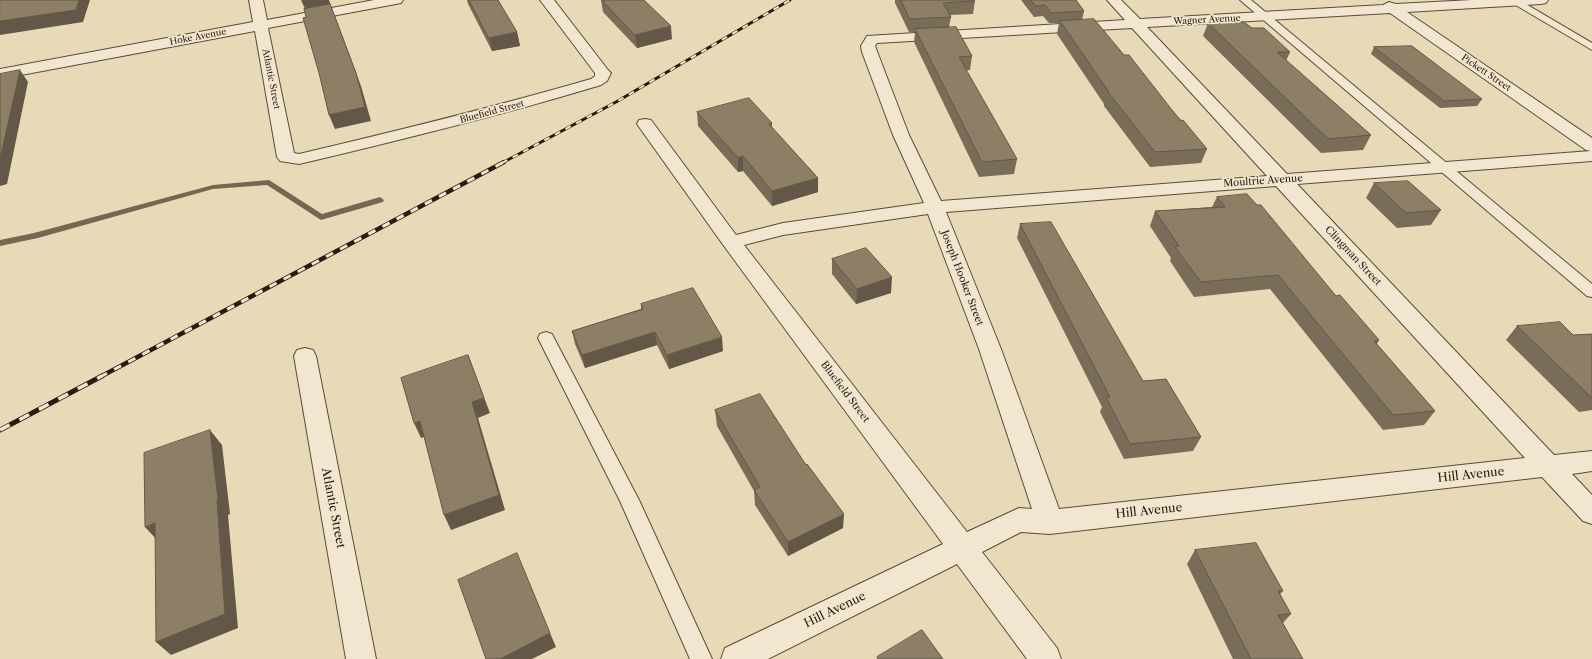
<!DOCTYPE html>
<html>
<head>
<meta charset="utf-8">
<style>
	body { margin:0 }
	canvas { display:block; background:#e9dab7 }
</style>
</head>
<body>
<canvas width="1592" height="659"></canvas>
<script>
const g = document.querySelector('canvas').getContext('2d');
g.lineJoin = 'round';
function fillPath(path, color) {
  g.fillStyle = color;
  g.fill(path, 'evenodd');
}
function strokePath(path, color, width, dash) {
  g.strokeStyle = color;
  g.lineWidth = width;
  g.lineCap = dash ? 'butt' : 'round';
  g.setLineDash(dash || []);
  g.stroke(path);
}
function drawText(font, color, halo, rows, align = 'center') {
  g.font = font + ' "Libre Caslon Text",serif';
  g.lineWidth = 3.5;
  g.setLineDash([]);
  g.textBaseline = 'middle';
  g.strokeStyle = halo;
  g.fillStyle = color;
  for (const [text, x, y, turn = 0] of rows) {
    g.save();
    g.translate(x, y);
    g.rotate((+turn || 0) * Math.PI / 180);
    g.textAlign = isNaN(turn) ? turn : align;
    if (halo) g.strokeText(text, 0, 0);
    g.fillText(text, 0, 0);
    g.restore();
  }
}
const stream = new Path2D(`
	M 269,180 L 322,214 L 380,197 L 384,200 L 383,202 L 321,220 L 267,185 L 213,189 L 38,238 L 0,246 L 0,240 L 34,233 L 213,185 Z`);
const service = new Path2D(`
	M 1240,0 L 1251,0 L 1592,284 L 1592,297 L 1587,296 Z
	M 1507,0 L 1519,0 L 1592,43 L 1592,50 Z
	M 546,332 L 552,334 L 554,338 L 639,500 L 712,659 L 690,659 L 620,501 L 538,338 L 540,334 Z`);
const minor = new Path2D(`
	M 249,0 L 263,0 L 267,20 L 374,0 L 403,0 L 401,3 L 396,4 L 268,28 L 294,153 L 299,154 C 397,131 494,107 591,79 L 595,76 L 595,73 L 540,0 L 554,0 L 608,70 L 611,73 L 607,81 L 601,85 C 502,115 401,140 299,164 L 280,161 L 277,157 L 255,31 L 0,79 L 0,69 L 253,22 Z
	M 1107,0 L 1121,0 L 1140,19 L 1383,5 L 1389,2 L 1396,4 L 1472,0 L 1548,0 L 1546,3 L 1541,4 L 1407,12 L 1592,138 L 1592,161 L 1297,184 L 1554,455 L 1592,451 L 1592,471 L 1572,474 L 1592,495 L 1592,524 L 1583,521 L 1542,477 L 1050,534 L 1021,532 L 982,552 L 1057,648 L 1061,659 L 1027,659 L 957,564 L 768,659 L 721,659 L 725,648 L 943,544 L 724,246 L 637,124 L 639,120 L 645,119 L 651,120 L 736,235 L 783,223 L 924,203 L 893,135 L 862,52 L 861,46 L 867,36 L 1125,20 ZM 1390,13 L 1586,150 L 1591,151 L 1287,174 L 1147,27 ZM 1132,28 L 1267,176 L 941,201 L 909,135 L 875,46 L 877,43 ZM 1276,186 L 1525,458 L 1059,509 L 1001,349 L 946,212 ZM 928,214 L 979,349 L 1032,509 L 1019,508 L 967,532 L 744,245 L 783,235 Z
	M 305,348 L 313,350 L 316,356 L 376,659 L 346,659 L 294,356 L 297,350 Z`);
const railFar2 = new Path2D(`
	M 502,163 L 616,102 L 790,0`);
const railFar1 = new Path2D(`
	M 100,377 L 504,162`);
const rail = new Path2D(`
	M 0,430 L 102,376`);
const wall = new Path2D(`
	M 467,0 L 469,0 L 517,32 L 520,46 L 492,51 L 468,4 Z
	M 601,0 L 644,0 L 672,39 L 637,48 L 603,12 Z
	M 895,0 L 974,0 L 975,1 L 973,14 L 950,15 L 951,17 L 949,27 L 972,56 L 970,70 L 966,70 L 1017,159 L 1014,174 L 979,177 L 914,42 L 915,32 L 909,32 L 895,3 Z
	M 1021,0 L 1076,0 L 1084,11 L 1082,20 L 1172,110 L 1207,149 L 1201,163 L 1150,167 L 1104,106 L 1104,104 L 1057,34 L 1059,23 L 1049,23 L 1043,16 L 1034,17 Z
	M 1208,23 L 1252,28 L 1290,52 L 1286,61 L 1371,135 L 1363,150 L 1321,153 L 1203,36 Z
	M 1374,47 L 1482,99 L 1477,106 L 1440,108 L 1371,54 Z
	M 697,112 L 772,123 L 772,128 L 818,178 L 818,192 L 772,206 L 743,171 L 738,172 L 698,126 Z
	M 1374,183 L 1441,210 L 1431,225 L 1397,228 L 1366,198 Z
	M 1217,197 L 1336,296 L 1379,340 L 1377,344 L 1435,411 L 1424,425 L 1383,430 L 1270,289 L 1194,297 L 1170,261 L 1171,258 L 1150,226 L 1155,211 L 1212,207 Z
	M 1020,224 L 1143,381 L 1201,437 L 1193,451 L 1124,459 L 1100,412 L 1102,407 L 1017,238 Z
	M 832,259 L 891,293 L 856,304 L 832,274 Z
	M 641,304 L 723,351 L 669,369 L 657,345 L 585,368 L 575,344 L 572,331 L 641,309 Z
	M 1517,326 L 1573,335 L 1592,334 L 1592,410 L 1579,412 L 1506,340 Z
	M 715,410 L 843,528 L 788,556 L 755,505 L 754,491 L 717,426 Z
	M 1195,550 L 1283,591 L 1280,594 L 1291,614 L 1283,623 L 1303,659 L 1233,659 L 1187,564 Z`);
const shadedWall = new Path2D(`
	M 79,0 L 90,0 L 83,22 L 0,35 L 0,21 Z
	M 301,0 L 329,0 L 361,86 L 371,121 L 335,129 L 329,115 L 306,11 Z
	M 671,26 L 672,39 L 637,48 L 635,35 Z
	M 517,32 L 520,46 L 492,51 L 489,38 Z
	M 20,70 L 28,82 L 7,184 L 0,186 L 0,159 Z
	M 743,156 L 743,171 L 738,172 L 738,158 Z
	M 818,178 L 818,192 L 772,206 L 772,191 Z
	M 892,277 L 891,293 L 856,304 L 857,289 Z
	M 655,332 L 657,345 L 585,368 L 582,355 Z
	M 722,337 L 723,351 L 669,369 L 667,355 Z
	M 468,355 L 490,413 L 478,418 L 505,510 L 451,530 L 444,515 L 472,402 Z
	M 420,421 L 427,436 L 421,438 L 414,423 Z
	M 210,430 L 222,445 L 230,514 L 228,515 L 238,628 L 171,655 L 156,642 Z
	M 844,514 L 843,528 L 788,556 L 788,542 Z
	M 155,523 L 158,541 L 145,527 Z
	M 550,633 L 556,647 L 532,659 L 500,659 Z`);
const building = new Path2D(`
	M 0,0 L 79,0 L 76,10 L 0,21 Z
	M 469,0 L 498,0 L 517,32 L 489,38 Z
	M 602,0 L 644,0 L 671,26 L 635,35 Z
	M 901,0 L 974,0 L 975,1 L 943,3 L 951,17 L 910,19 Z
	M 1031,0 L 1076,0 L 1084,11 L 1051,13 L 1045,5 L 1036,6 Z
	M 330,4 L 356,73 L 365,107 L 329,115 L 319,73 L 303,18 L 306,17 L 304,9 Z
	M 1094,19 L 1124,55 L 1129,55 L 1172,110 L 1181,121 L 1183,120 L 1207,149 L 1155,152 L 1108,92 L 1109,92 L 1060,21 Z
	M 1244,22 L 1252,28 L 1264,28 L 1290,52 L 1277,52 L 1371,135 L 1328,139 L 1208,23 Z
	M 956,27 L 972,56 L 959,57 L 1017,159 L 982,162 L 915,29 Z
	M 1412,46 L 1482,99 L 1444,101 L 1374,47 Z
	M 20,70 L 0,159 L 0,74 Z
	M 749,98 L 772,123 L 769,124 L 818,178 L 772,191 L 743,156 L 738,158 L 697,112 Z
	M 1408,181 L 1441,210 L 1406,213 L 1374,183 Z
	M 1247,194 L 1257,205 L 1261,205 L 1336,296 L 1340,295 L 1379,340 L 1374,341 L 1435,411 L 1393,415 L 1278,275 L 1201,282 L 1175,247 L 1179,246 L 1155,211 L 1225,207 L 1217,197 Z
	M 1051,222 L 1143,381 L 1166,379 L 1201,437 L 1130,444 L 1106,397 L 1110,397 L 1020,224 Z
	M 866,248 L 892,277 L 857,289 L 832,259 Z
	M 693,288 L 722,337 L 667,355 L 655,332 L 582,355 L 572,331 L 643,309 L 641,304 Z
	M 1560,322 L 1573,335 L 1592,334 L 1592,398 L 1517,326 Z
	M 468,355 L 484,398 L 472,402 L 499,495 L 444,515 L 420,421 L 414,423 L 401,378 Z
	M 760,394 L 806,465 L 807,464 L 844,514 L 788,542 L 754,490 L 760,487 L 715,410 Z
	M 210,430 L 218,499 L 217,500 L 225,614 L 156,642 L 155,523 L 145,527 L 144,453 Z
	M 1256,543 L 1283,591 L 1278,591 L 1291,614 L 1278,615 L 1303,659 L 1251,659 L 1195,550 Z
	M 517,553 L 550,633 L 500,659 L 486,659 L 458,580 Z
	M 922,630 L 943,659 L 878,659 L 877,657 Z`);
const farStreetnames = [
	["Wagner Avenue",1207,20,-3],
	["Hoke Avenue",198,37,-11],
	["Pickett Street",1486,73,34],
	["Atlantic Street",271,79,79],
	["Bluefield Street",492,112,-15]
];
const streetNames = [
	["Moultrie Avenue",1263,181,-4],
	["Clingman Street",1353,256,47],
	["Joseph Hooker Street",962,278,69],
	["Bluefield Street",845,392,53]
];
const nearStreetnames = [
	["Hill Avenue",1471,475,-6],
	["Atlantic Street",333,508,79],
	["Hill Avenue",1149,511,-6],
	["Hill Avenue",835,610,-26]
];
fillPath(stream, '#766752');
strokePath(service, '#5a4b39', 2);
strokePath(minor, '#5a4b39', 2);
fillPath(service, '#f1e7d0');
fillPath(minor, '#f1e7d0');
strokePath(railFar2, '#2a1b0f', 3);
strokePath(railFar1, '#2a1b0f', 4.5);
strokePath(rail, '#2a1b0f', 5);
strokePath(railFar2, '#f1e7d0', 2, [6]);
strokePath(railFar1, '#f1e7d0', 3, [8]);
strokePath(rail, '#f1e7d0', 3.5, [11]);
fillPath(wall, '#796c58');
fillPath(shadedWall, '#635847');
fillPath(building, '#8d7e66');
strokePath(building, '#635847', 1);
drawText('9px', '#2a1b0f', '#f1e7d0', farStreetnames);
drawText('10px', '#2a1b0f', '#f1e7d0', streetNames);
drawText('12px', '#2a1b0f', '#f1e7d0', nearStreetnames);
</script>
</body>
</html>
